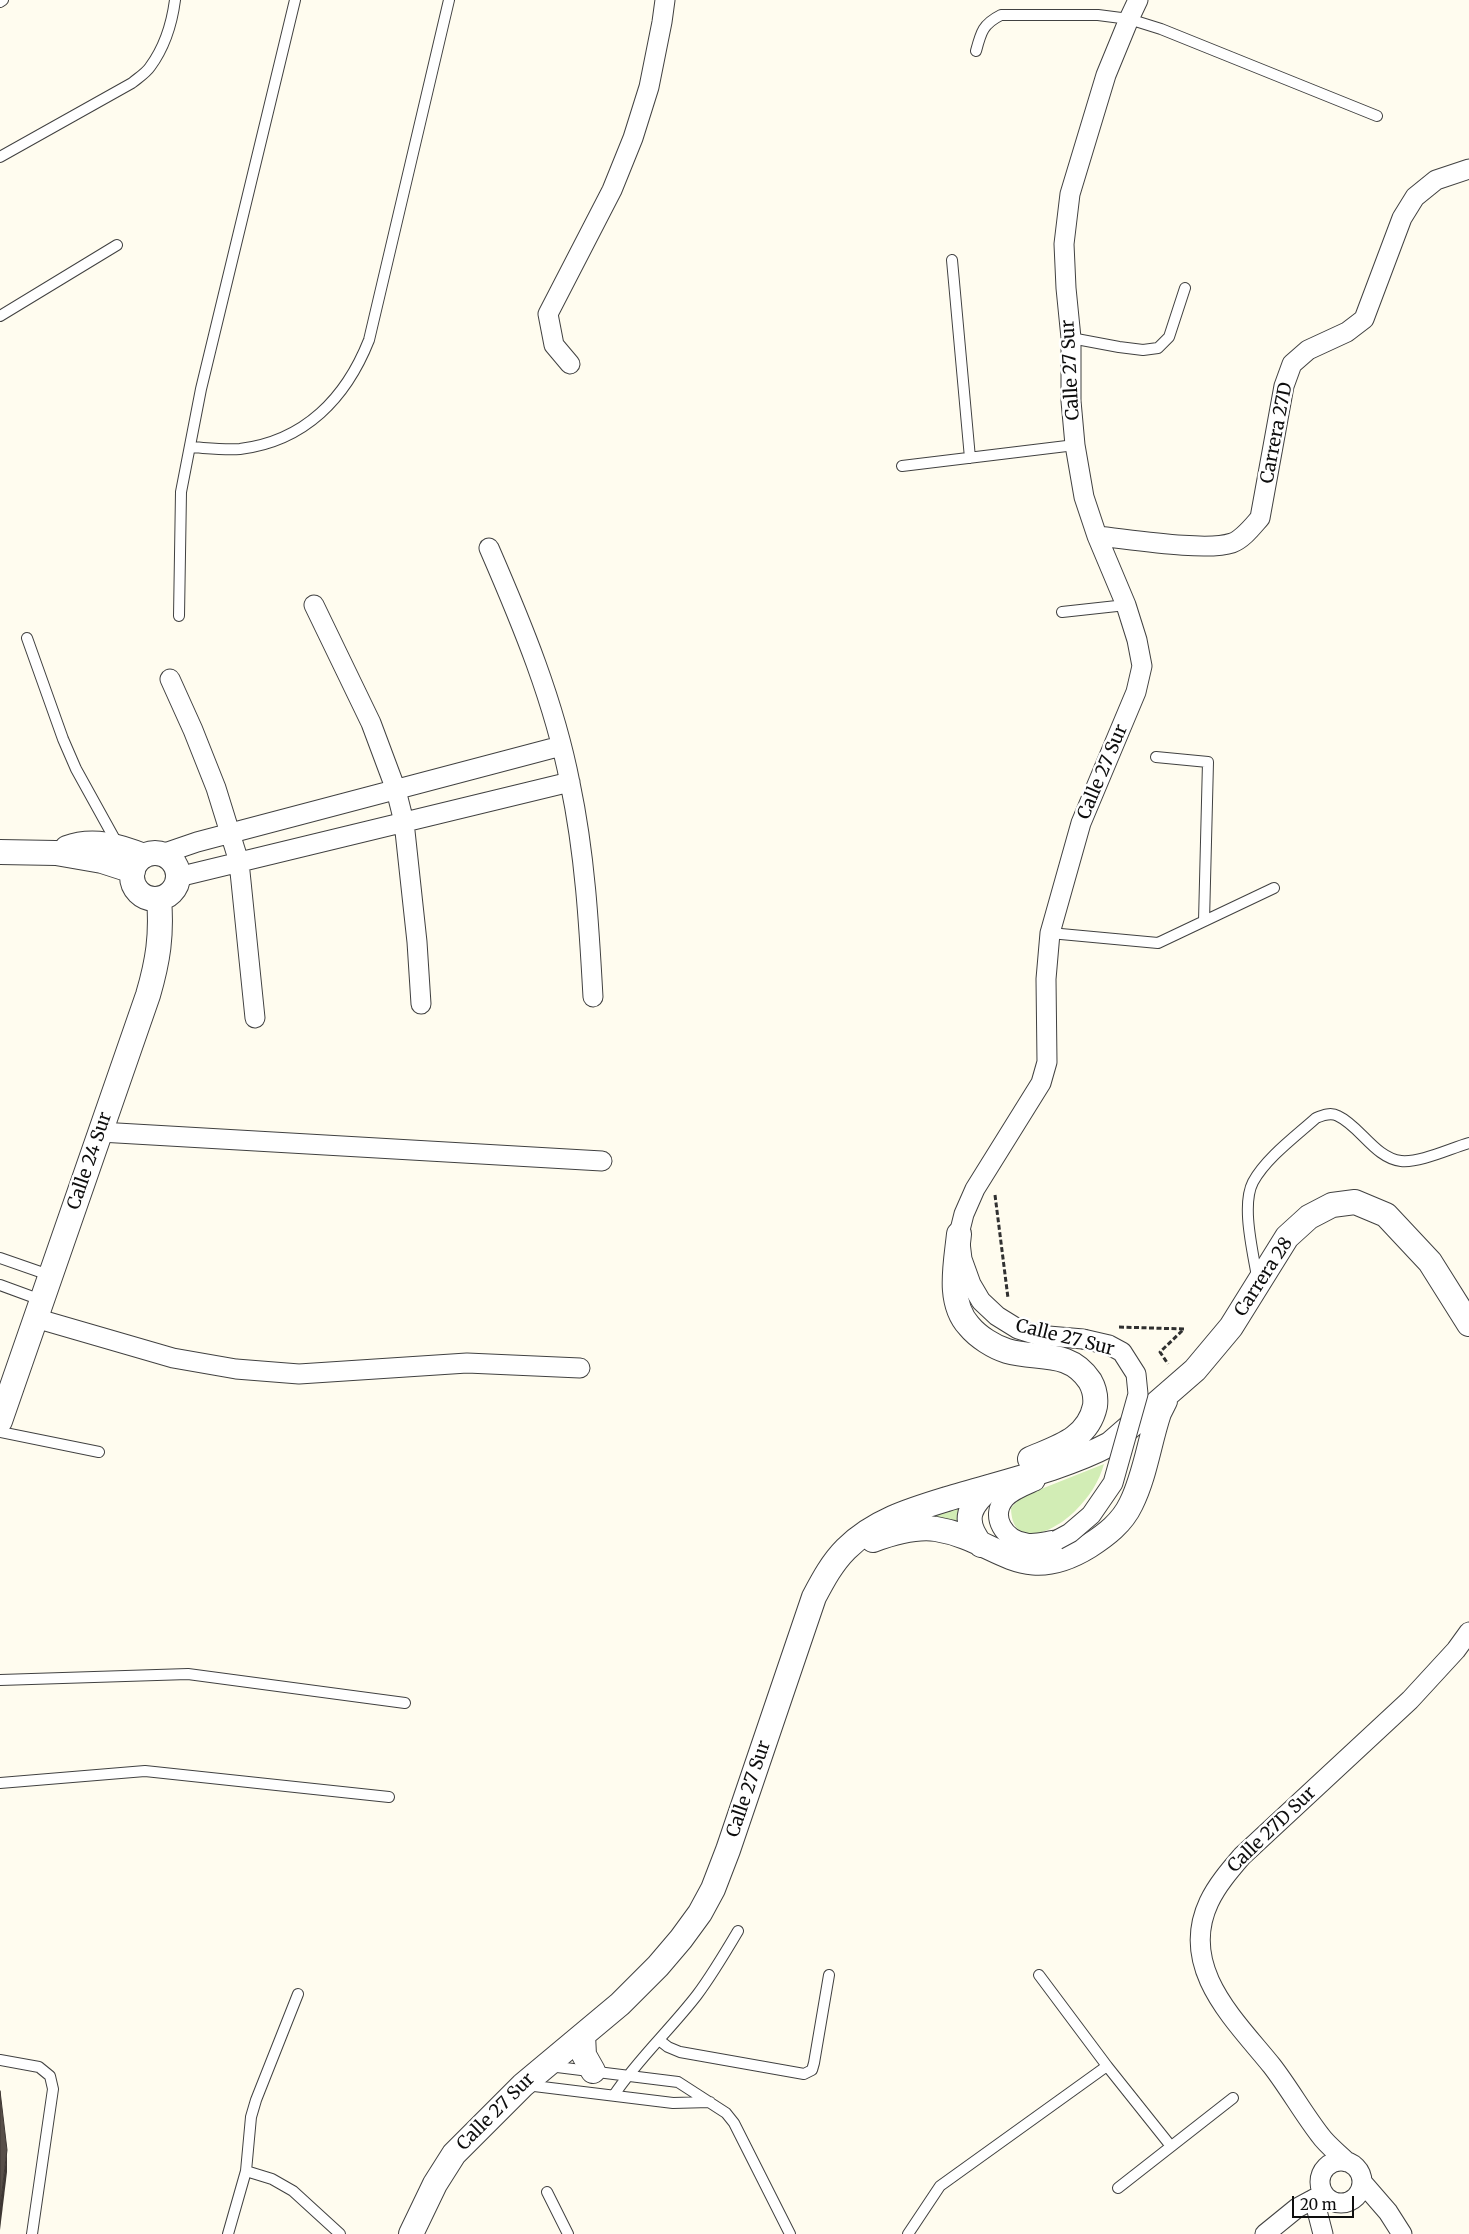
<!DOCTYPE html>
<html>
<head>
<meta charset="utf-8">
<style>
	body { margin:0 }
	#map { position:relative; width:1469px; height:2234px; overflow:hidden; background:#fffcef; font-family:Merriweather,serif }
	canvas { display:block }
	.scale { position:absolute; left:1292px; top:2196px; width:62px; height:22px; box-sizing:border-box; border:2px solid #0e0e0e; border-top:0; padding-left:6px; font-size:15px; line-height:18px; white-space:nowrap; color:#0e0e0e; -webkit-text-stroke:4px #fff; paint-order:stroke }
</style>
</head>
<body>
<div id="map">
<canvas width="1469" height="2234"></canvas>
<div class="scale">20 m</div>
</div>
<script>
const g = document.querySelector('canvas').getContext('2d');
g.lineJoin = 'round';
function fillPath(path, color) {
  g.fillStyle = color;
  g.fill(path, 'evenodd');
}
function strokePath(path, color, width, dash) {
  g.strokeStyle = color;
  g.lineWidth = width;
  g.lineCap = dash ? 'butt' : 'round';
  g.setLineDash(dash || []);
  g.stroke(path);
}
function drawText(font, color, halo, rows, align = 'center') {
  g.font = font + ' Merriweather,serif';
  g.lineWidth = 5;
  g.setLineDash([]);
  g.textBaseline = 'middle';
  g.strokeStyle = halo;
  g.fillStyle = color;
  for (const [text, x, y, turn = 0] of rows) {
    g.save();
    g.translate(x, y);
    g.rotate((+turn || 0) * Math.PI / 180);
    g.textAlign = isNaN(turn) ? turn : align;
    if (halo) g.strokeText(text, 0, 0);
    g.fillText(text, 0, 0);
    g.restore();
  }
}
const green = new Path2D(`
	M 1104,1464 C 1099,1482 1089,1497 1076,1510 C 1057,1530 1012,1553 1011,1508 L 1021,1497 Z
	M 962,1506 L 957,1518 L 958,1528 L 915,1520 Z`);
const path = new Path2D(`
	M 995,1195 L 1008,1298
	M 1119,1327 L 1184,1329 L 1160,1352 L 1168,1364`);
const service = new Path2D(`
	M 0,2 L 3,0
	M 976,51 C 981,32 983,24 1001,15 L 1098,15 L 1129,19 L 1161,29 L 1377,116
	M 0,157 L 132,83 C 138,78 146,73 150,67 C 164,48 172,23 175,0
	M 952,260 L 970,458
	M 0,316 L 117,245
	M 1071,338 L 1119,347 L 1143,350 L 1158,348 L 1169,337 L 1185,288
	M 190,447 C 207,448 223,450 240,449 C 305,441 346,398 369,340 L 449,0
	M 902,466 L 1075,445
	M 1062,612 L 1126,605
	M 179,616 L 181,492 L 201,389 L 295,0
	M 27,638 L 63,739 L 76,769 L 118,845
	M 1156,757 L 1208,762 L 1204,921
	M 1050,933 L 1158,943 L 1274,888
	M 0,1258 L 49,1275
	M 1257,1277 C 1253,1252 1241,1205 1253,1182 C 1266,1158 1296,1136 1316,1118 C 1323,1115 1331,1112 1338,1116 C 1360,1126 1375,1158 1401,1161 C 1420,1163 1451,1148 1469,1143
	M 0,1285 L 41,1300
	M 0,1432 L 99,1452
	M 0,1680 L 188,1674 L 405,1703
	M 0,1783 L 145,1771 L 389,1797
	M 1039,1975 L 1107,2066 L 1170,2145
	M 659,2040 L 668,2047 L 680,2052 L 804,2074 L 812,2070 L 814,2063 L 829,1975
	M 0,2060 L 39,2067 L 50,2076 L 53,2089 L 32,2234
	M 549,2066 L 678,2082 L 726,2113 L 734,2123 L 790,2234
	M 526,2085 L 673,2103 L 710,2102
	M 614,2095 C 638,2059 670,2030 697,1995 C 712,1975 725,1953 738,1931
	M 246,2171 L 272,2179 L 293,2191 L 340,2234
	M 1118,2188 L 1233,2098
	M 547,2192 L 568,2234
	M 228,2234 L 246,2171 L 251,2117 L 256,2100 L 298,1994
	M 908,2234 L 940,2186 L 1107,2066`);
const minor = new Path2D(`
	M 570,364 L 554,345 L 548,314 L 612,190 L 633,138 L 649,87 L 662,22 L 665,0
	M 1097,536 C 1128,539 1206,552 1232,543 C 1243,539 1252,527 1260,518 L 1284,386 L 1292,364 L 1308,350 L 1347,332 L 1364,319 L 1402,218 L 1415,197 L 1436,180 L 1469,169
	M 489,548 C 522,624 554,701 570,783 C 585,854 589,925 593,997
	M 314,605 L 371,723 L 396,790 L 404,822 L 417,942 L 421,1004
	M 170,679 L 193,730 L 216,788 L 239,862 L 255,1018
	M 162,854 L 197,842 L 561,746
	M 178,877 L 570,782
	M 100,1132 L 602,1161
	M 35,1318 L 173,1358 L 236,1369 L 299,1374 L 467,1363 L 580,1368
	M 1083,1339 L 1037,1335 L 1018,1329 L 997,1316 L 981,1301 L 971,1284 L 962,1259 L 959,1234 L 964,1214 L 975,1189 L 1041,1083 L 1047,1062 L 1046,979 L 1050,933 L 1081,823 L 1136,692 L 1142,666 L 1137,640 L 1126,605 L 1097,536 L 1084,497 L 1075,445 L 1071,401 L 1071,338 L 1066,288 L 1064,244 L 1070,194 L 1106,75 L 1129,19 L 1138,0
	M 1035,1481 C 1026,1485 1012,1490 1005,1498 C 989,1517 1005,1540 1026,1543 C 1035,1545 1047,1541 1057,1540
	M1320 2182a21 21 0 1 1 42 0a21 21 0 1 1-42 0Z
	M 1347,2162 C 1338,2153 1327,2145 1320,2135 C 1303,2113 1289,2088 1272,2066 C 1235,2020 1178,1968 1209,1902 C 1217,1885 1230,1870 1242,1856 L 1410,1700 L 1456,1650 L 1469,1632
	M 1362,2182 L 1388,2212 L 1402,2234
	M 1314,2199 L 1323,2234
	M 1265,2234 L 1297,2208 L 1323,2194`);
const tertiary = new Path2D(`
	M 67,848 C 93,838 119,846 144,856
	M 0,852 L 56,853 L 102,861 L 133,871
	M132 876a23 23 0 1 1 46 0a23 23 0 1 1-46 0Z
	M 959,1234 C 956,1264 947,1302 969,1326 C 978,1337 994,1347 1007,1351 C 1038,1360 1069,1349 1090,1381 C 1094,1388 1096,1398 1095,1406 C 1088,1439 1058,1447 1030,1459
	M 0,1421 L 148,995 C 158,961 162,935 159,899
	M 873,1540 C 892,1533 915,1526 936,1529 C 998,1539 1021,1588 1089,1546 C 1106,1535 1122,1523 1131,1504 C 1145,1476 1149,1443 1159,1413 L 1165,1401
	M 981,1545 C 961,1520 969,1505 992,1486
	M 583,2035 L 584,2055 L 593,2071
	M 411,2234 L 435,2184 L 454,2154 L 523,2085 L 620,2004 L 658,1966 L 681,1939 L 700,1913 L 713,1889 L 728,1850 L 814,1597 C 823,1580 832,1563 846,1549 C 874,1521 911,1510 947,1499 C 999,1483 1063,1469 1110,1444 L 1195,1370 L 1231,1327 L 1287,1237 L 1309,1217 L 1332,1205 L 1355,1202 L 1386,1215 L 1430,1262 L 1469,1324`);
const minorBridge = new Path2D(`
	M 1057,1540 L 1070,1533 L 1091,1515 L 1113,1483 L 1138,1394 L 1136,1374 L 1122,1352 L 1109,1345 L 1083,1339`);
const shadedWall = new Path2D(`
	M 7,2150 L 7,2172 L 0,2230 L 0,2208 Z`);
const building = new Path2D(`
	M 0,2091 L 7,2150 L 0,2208 Z`);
const streetNames = [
	["Calle 27 Sur",1071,370,-93],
	["Carrera 27D",1277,433,-79],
	["Calle 27 Sur",1103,772,-67],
	["Calle 24 Sur",90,1161,-71],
	["Carrera 28",1264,1277,-57],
	["Calle 27 Sur",1065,1338,14],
	["Calle 27 Sur",749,1789,-71],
	["Calle 27D Sur",1272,1830,-44],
	["Calle 27 Sur",496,2112,-45]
];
fillPath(green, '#d2edb5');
strokePath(service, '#414141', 12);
strokePath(minor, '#414141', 21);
strokePath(tertiary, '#414141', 26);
strokePath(path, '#303030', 3, [5, 2.5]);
strokePath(service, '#fff', 10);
strokePath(minor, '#fff', 19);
strokePath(tertiary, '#fff', 24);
strokePath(minorBridge, '#414141', 21, []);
strokePath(minorBridge, '#fff', 19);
fillPath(shadedWall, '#3e3733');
fillPath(building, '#584f49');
strokePath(building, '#3e3733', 1);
drawText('18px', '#0e0e0e', '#fff', streetNames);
</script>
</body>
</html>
